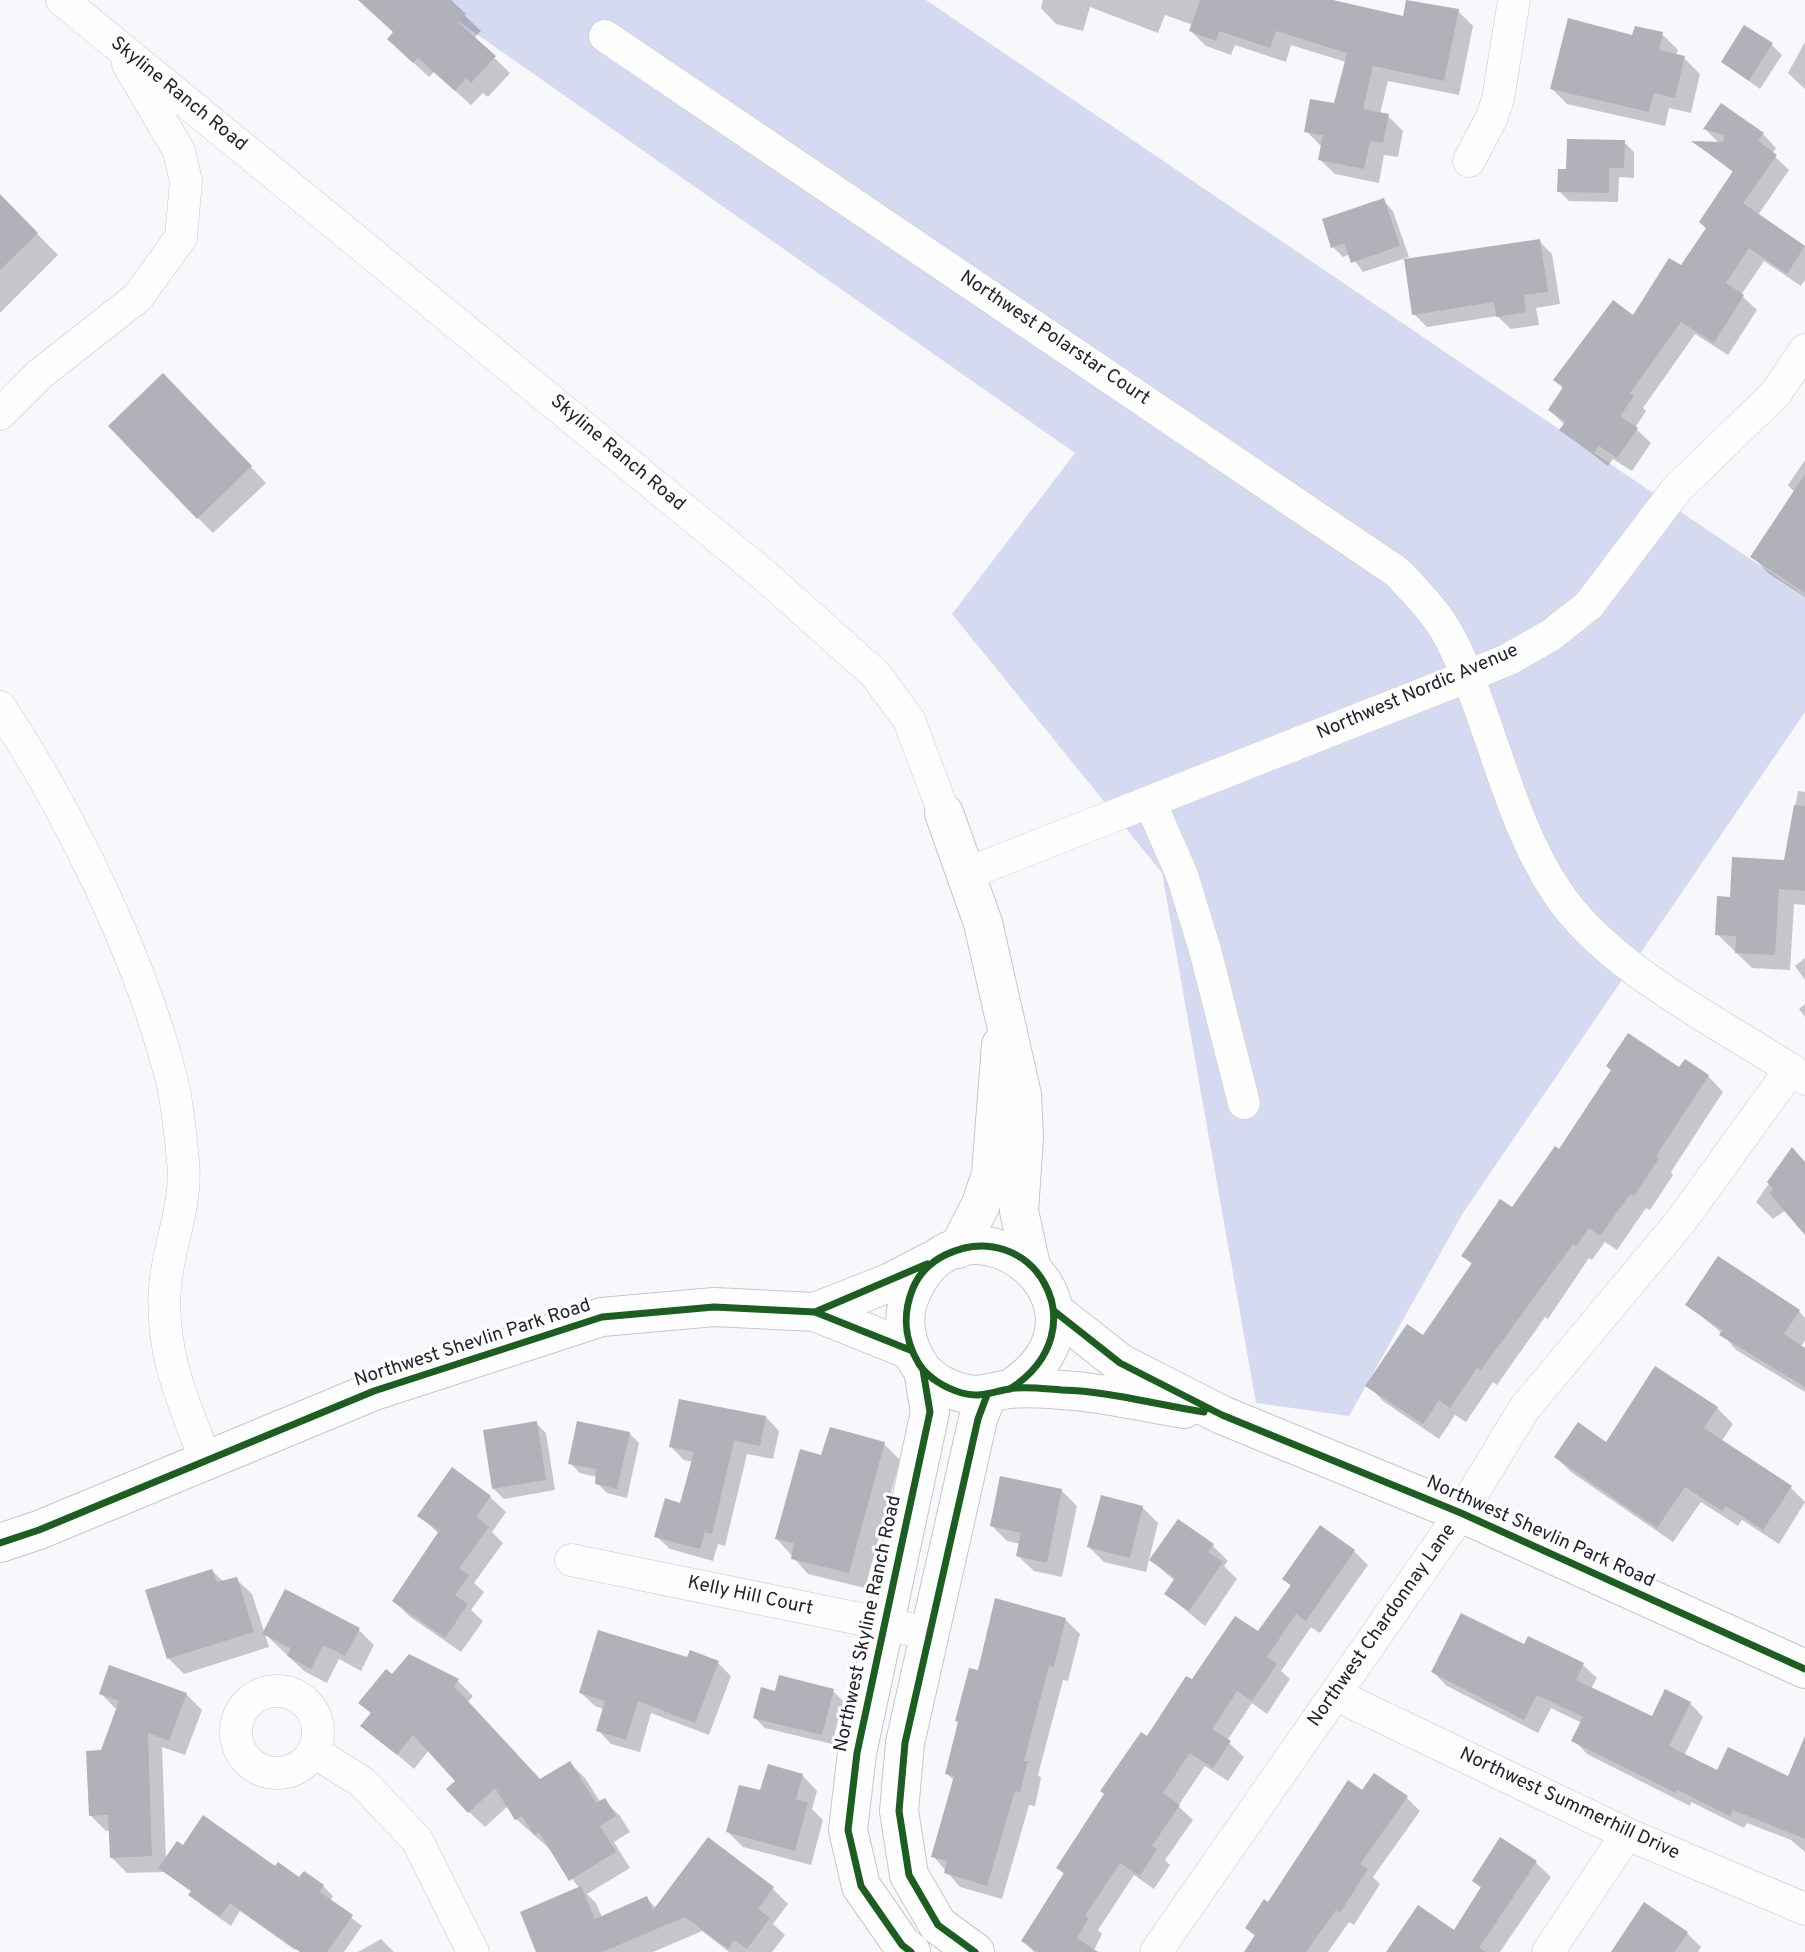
<!DOCTYPE html>
<html>
<head>
<meta charset="utf-8">
<style>
	body { margin:0 }
	canvas { display:block; background:#f8f8fc }
</style>
</head>
<body>
<canvas width="1805" height="1952"></canvas>
<script>
const g = document.querySelector('canvas').getContext('2d');
g.lineJoin = 'round';
function fillPath(path, color) {
  g.fillStyle = color;
  g.fill(path, 'evenodd');
}
function strokePath(path, color, width, dash) {
  g.strokeStyle = color;
  g.lineWidth = width;
  g.lineCap = dash ? 'butt' : 'round';
  g.setLineDash(dash || []);
  g.stroke(path);
}
function drawText(font, color, halo, rows, align = 'center') {
  g.font = font + ' Overpass,sans-serif';
  g.lineWidth = 6;
  g.setLineDash([]);
  g.textBaseline = 'middle';
  g.strokeStyle = halo;
  g.fillStyle = color;
  for (const [text, x, y, turn = 0] of rows) {
    g.save();
    g.translate(x, y);
    g.rotate((+turn || 0) * Math.PI / 180);
    g.textAlign = isNaN(turn) ? turn : align;
    if (halo) g.strokeText(text, 0, 0);
    g.fillText(text, 0, 0);
    g.restore();
  }
}
const forest = new Path2D(`
	M 428,0 L 926,0 L 1805,596 L 1805,712 L 1463,1213 L 1349,1416 L 1256,1403 L 1162,873 L 952,614 L 1075,453 Z`);
const shadow = new Path2D(`
	M 368,0 L 448,0 L 481,31 L 474,38 L 510,73 L 488,97 L 483,93 L 471,105 L 434,72 L 429,77 L 405,55 L 395,33 Z
	M 1043,0 L 1325,0 L 1404,18 L 1458,11 L 1473,26 L 1459,95 L 1388,81 L 1380,114 L 1388,116 L 1403,131 L 1398,157 L 1384,155 L 1379,183 L 1335,174 L 1319,159 L 1322,147 L 1306,131 L 1336,105 L 1346,62 L 1291,45 L 1286,62 L 1235,45 L 1231,55 L 1206,46 L 1191,31 L 1193,25 L 1165,15 L 1158,33 L 1090,7 L 1083,31 L 1056,24 L 1041,8 Z
	M 1662,34 L 1678,50 L 1676,56 L 1684,58 L 1700,74 L 1691,113 L 1669,108 L 1665,126 L 1567,104 L 1551,88 L 1634,37 Z
	M 1805,42 L 1805,89 L 1788,73 Z
	M 1772,45 L 1782,55 L 1760,89 L 1723,62 Z
	M 1705,129 L 1763,134 L 1776,148 L 1772,154 L 1789,170 L 1758,215 L 1805,247 L 1805,280 L 1801,286 L 1764,261 L 1741,295 L 1757,310 L 1728,355 L 1695,334 L 1643,408 L 1646,411 L 1635,428 L 1651,443 L 1632,471 L 1613,459 L 1608,466 L 1561,430 L 1565,425 L 1550,410 L 1564,389 L 1555,380 L 1633,317 L 1682,267 L 1708,229 L 1734,173 L 1696,143 L 1719,143 Z
	M 1624,142 L 1634,152 L 1634,178 L 1619,177 L 1618,202 L 1569,201 L 1559,191 L 1568,171 Z
	M 0,196 L 58,255 L 0,313 Z
	M 1383,200 L 1393,211 L 1409,257 L 1363,272 L 1350,254 L 1343,257 L 1333,247 Z
	M 1539,241 L 1552,254 L 1560,304 L 1536,308 L 1539,325 L 1511,329 L 1497,316 L 1427,327 L 1414,314 Z
	M 179,391 L 266,483 L 213,533 L 198,518 Z
	M 1805,460 L 1805,597 L 1768,573 L 1753,557 L 1795,493 L 1788,485 Z
	M 1798,791 L 1805,792 L 1805,905 L 1794,904 L 1790,970 L 1752,968 L 1717,934 L 1785,862 Z
	M 1805,958 L 1805,980 L 1795,966 Z
	M 1805,1004 L 1805,1017 L 1799,1009 Z
	M 1680,1069 L 1708,1076 L 1723,1092 L 1671,1172 L 1673,1175 L 1650,1210 L 1646,1208 L 1617,1250 L 1605,1242 L 1592,1260 L 1589,1258 L 1548,1319 L 1545,1317 L 1497,1385 L 1493,1382 L 1466,1422 L 1455,1415 L 1439,1439 L 1383,1401 L 1368,1385 L 1423,1337 L 1473,1265 L 1463,1256 L 1513,1210 L 1560,1151 Z
	M 1793,1149 L 1805,1162 L 1805,1232 L 1786,1210 L 1773,1219 L 1756,1202 Z
	M 1687,1305 L 1799,1311 L 1805,1318 L 1805,1340 L 1801,1347 L 1805,1350 L 1805,1392 L 1736,1350 L 1722,1333 Z
	M 1655,1368 L 1717,1408 L 1733,1424 L 1721,1442 L 1790,1487 L 1805,1502 L 1779,1544 L 1742,1520 L 1738,1526 L 1701,1502 L 1673,1542 L 1571,1472 L 1556,1457 L 1607,1444 Z
	M 766,1417 L 779,1431 L 773,1459 L 747,1454 L 725,1546 L 718,1544 L 713,1561 L 670,1549 L 656,1536 L 681,1505 L 693,1462 L 684,1460 L 671,1447 Z
	M 536,1423 L 546,1433 L 555,1490 L 504,1499 L 494,1489 Z
	M 831,1429 L 884,1444 L 900,1460 L 865,1588 L 808,1574 L 776,1538 L 823,1457 Z
	M 629,1433 L 639,1443 L 627,1498 L 607,1493 L 597,1483 L 597,1477 L 580,1473 L 570,1463 Z
	M 1061,1490 L 1077,1506 L 1062,1577 L 1034,1571 L 1018,1556 L 1020,1544 L 1007,1541 L 992,1526 Z
	M 490,1497 L 506,1512 L 492,1532 L 503,1543 L 474,1583 L 484,1592 L 471,1610 L 483,1621 L 461,1652 L 409,1616 L 394,1601 L 439,1534 L 419,1515 Z
	M 1142,1507 L 1158,1523 L 1146,1572 L 1104,1562 L 1089,1547 Z
	M 1212,1545 L 1228,1561 L 1224,1566 L 1237,1579 L 1205,1626 L 1166,1594 L 1175,1581 L 1151,1560 Z
	M 1354,1551 L 1368,1565 L 1320,1633 L 1311,1627 L 1281,1671 L 1290,1679 L 1267,1714 L 1252,1703 L 1227,1741 L 1244,1757 L 1228,1781 L 1205,1766 L 1178,1806 L 1193,1820 L 1165,1860 L 1170,1865 L 1154,1889 L 1134,1875 L 1098,1930 L 1102,1934 L 1093,1952 L 1034,1952 L 1023,1941 L 1065,1875 L 1058,1868 L 1147,1739 L 1193,1682 L 1259,1634 L 1292,1587 L 1284,1579 Z
	M 212,1571 L 224,1582 L 236,1579 L 252,1594 L 269,1647 L 184,1674 L 168,1658 Z
	M 1065,1619 L 1080,1634 L 1068,1681 L 1063,1680 L 1038,1775 L 1041,1778 L 1035,1806 L 1029,1805 L 1002,1899 L 960,1887 L 933,1856 L 955,1781 L 947,1774 Z
	M 359,1630 L 374,1645 L 361,1671 L 339,1659 L 327,1683 L 304,1671 L 264,1633 Z
	M 1525,1647 L 1583,1665 L 1597,1678 L 1591,1689 L 1652,1718 L 1690,1703 L 1703,1717 L 1684,1756 L 1718,1772 L 1789,1779 L 1805,1760 L 1805,1852 L 1791,1840 L 1747,1823 L 1744,1828 L 1691,1802 L 1690,1806 L 1587,1754 L 1574,1740 L 1582,1723 L 1551,1708 L 1538,1733 L 1447,1686 L 1433,1672 Z
	M 688,1659 L 718,1663 L 731,1676 L 709,1735 L 651,1713 L 640,1752 L 611,1744 L 598,1730 L 604,1709 L 595,1706 L 581,1693 Z
	M 393,1677 L 458,1681 L 473,1696 L 468,1702 L 540,1781 L 570,1763 L 585,1778 L 601,1803 L 604,1800 L 620,1816 L 630,1832 L 614,1842 L 630,1868 L 587,1894 L 596,1903 L 602,1917 L 646,1898 L 656,1908 L 773,1889 L 788,1904 L 773,1924 L 785,1935 L 772,1952 L 729,1952 L 702,1931 L 653,1952 L 538,1952 L 579,1888 L 551,1850 L 516,1819 L 508,1806 L 485,1827 L 469,1812 L 457,1781 L 429,1750 L 414,1769 L 363,1725 Z
	M 833,1691 L 843,1701 L 832,1744 L 765,1728 L 755,1718 L 777,1693 Z
	M 101,1694 L 186,1694 L 202,1710 L 185,1755 L 162,1747 L 166,1859 L 183,1847 L 276,1869 L 300,1880 L 304,1873 L 323,1886 L 333,1896 L 330,1901 L 362,1926 L 344,1952 L 310,1952 L 298,1944 L 295,1950 L 240,1911 L 231,1926 L 200,1904 L 192,1892 L 164,1872 L 127,1873 L 111,1857 L 110,1830 L 106,1831 L 90,1815 L 102,1752 L 117,1710 Z
	M 802,1775 L 817,1791 L 812,1809 L 823,1820 L 811,1865 L 743,1847 L 728,1832 L 762,1792 Z
	M 1407,1798 L 1420,1811 L 1373,1877 L 1380,1884 L 1354,1925 L 1349,1922 L 1328,1952 L 1246,1952 L 1256,1937 L 1247,1928 L 1269,1905 Z
	M 1501,1839 L 1536,1863 L 1551,1877 L 1500,1952 L 1389,1952 L 1455,1933 L 1482,1889 L 1474,1881 Z
	M 1687,1933 L 1701,1947 L 1698,1952 L 1624,1952 Z
	M 381,1939 L 394,1952 L 358,1952 Z`);
const building = new Path2D(`
	M 358,0 L 451,0 L 466,14 L 459,23 L 496,56 L 471,83 L 466,78 L 455,91 L 418,58 L 413,63 L 387,39 L 393,32 Z
	M 1200,0 L 1333,0 L 1403,16 L 1406,0 L 1459,9 L 1444,81 L 1373,66 L 1363,109 L 1389,114 L 1383,143 L 1370,141 L 1364,169 L 1318,160 L 1323,135 L 1304,132 L 1310,99 L 1334,103 L 1347,53 L 1276,31 L 1270,48 L 1219,31 L 1216,41 L 1189,31 Z
	M 1568,18 L 1632,35 L 1635,26 L 1663,32 L 1659,50 L 1685,56 L 1675,98 L 1654,93 L 1649,112 L 1550,89 Z
	M 1744,25 L 1773,43 L 1749,81 L 1721,62 Z
	M 1721,103 L 1764,133 L 1758,141 L 1777,155 L 1743,203 L 1805,246 L 1787,274 L 1749,248 L 1726,283 L 1744,295 L 1714,343 L 1681,322 L 1630,393 L 1634,396 L 1620,416 L 1638,428 L 1617,458 L 1599,446 L 1593,454 L 1559,430 L 1565,422 L 1548,410 L 1563,387 L 1553,380 L 1613,300 L 1633,315 L 1669,258 L 1681,265 L 1706,228 L 1699,222 L 1733,171 L 1691,141 L 1723,142 L 1724,135 L 1703,129 Z
	M 1567,139 L 1625,140 L 1624,168 L 1609,168 L 1609,193 L 1557,192 L 1558,169 L 1566,169 Z
	M 0,194 L 38,233 L 0,270 Z
	M 1384,198 L 1400,246 L 1351,263 L 1344,243 L 1331,248 L 1322,219 Z
	M 1540,239 L 1548,292 L 1524,295 L 1526,312 L 1496,317 L 1494,302 L 1412,315 L 1404,259 Z
	M 163,373 L 252,466 L 197,519 L 108,426 Z
	M 1805,474 L 1805,593 L 1750,557 Z
	M 1794,805 L 1805,806 L 1805,891 L 1779,889 L 1775,955 L 1735,953 L 1736,936 L 1715,935 L 1717,896 L 1730,897 L 1732,857 L 1784,860 Z
	M 1628,1033 L 1679,1067 L 1685,1059 L 1709,1075 L 1656,1156 L 1659,1158 L 1634,1196 L 1630,1194 L 1600,1236 L 1589,1228 L 1576,1246 L 1573,1244 L 1481,1370 L 1477,1368 L 1450,1408 L 1439,1400 L 1423,1424 L 1365,1386 L 1407,1324 L 1423,1335 L 1472,1263 L 1461,1256 L 1500,1199 L 1512,1207 L 1555,1146 L 1559,1149 L 1611,1070 L 1606,1066 Z
	M 1792,1147 L 1805,1162 L 1805,1235 L 1769,1193 L 1773,1189 L 1767,1182 Z
	M 1718,1256 L 1800,1310 L 1784,1334 L 1805,1348 L 1805,1387 L 1719,1335 L 1722,1330 L 1685,1305 Z
	M 1655,1366 L 1718,1407 L 1704,1428 L 1792,1486 L 1763,1530 L 1726,1506 L 1722,1511 L 1685,1487 L 1657,1528 L 1554,1457 L 1578,1422 L 1606,1442 Z
	M 679,1399 L 766,1416 L 760,1446 L 734,1441 L 712,1534 L 705,1532 L 700,1549 L 654,1537 L 665,1498 L 680,1503 L 694,1452 L 669,1447 Z
	M 537,1421 L 546,1480 L 492,1489 L 483,1430 Z
	M 577,1421 L 630,1432 L 617,1489 L 595,1484 L 596,1469 L 568,1464 Z
	M 830,1427 L 885,1442 L 849,1573 L 791,1559 L 794,1543 L 775,1539 L 800,1449 L 821,1455 Z
	M 452,1467 L 491,1496 L 476,1517 L 489,1527 L 459,1568 L 469,1575 L 455,1595 L 468,1604 L 445,1638 L 392,1601 L 439,1531 L 417,1516 Z
	M 1000,1476 L 1062,1489 L 1047,1563 L 1016,1556 L 1021,1533 L 990,1526 Z
	M 1101,1495 L 1143,1506 L 1130,1558 L 1087,1547 Z
	M 1178,1519 L 1214,1544 L 1208,1552 L 1223,1562 L 1189,1611 L 1164,1594 L 1175,1578 L 1149,1560 Z
	M 1320,1525 L 1355,1550 L 1306,1621 L 1296,1614 L 1267,1657 L 1277,1664 L 1252,1701 L 1237,1691 L 1212,1729 L 1231,1741 L 1213,1768 L 1190,1753 L 1163,1793 L 1180,1805 L 1152,1846 L 1157,1849 L 1140,1876 L 1120,1863 L 1085,1916 L 1089,1918 L 1077,1938 L 1098,1952 L 1038,1952 L 1021,1941 L 1064,1873 L 1056,1868 L 1104,1794 L 1100,1791 L 1141,1732 L 1147,1736 L 1186,1676 L 1192,1679 L 1235,1616 L 1258,1631 L 1291,1585 L 1282,1579 Z
	M 212,1569 L 217,1582 L 237,1577 L 254,1632 L 167,1659 L 145,1590 Z
	M 285,1589 L 360,1628 L 345,1656 L 323,1645 L 311,1669 L 287,1656 L 291,1648 L 262,1634 Z
	M 995,1598 L 1066,1618 L 1054,1667 L 1049,1666 L 1024,1761 L 1028,1761 L 1020,1792 L 1015,1791 L 987,1886 L 944,1873 L 947,1861 L 931,1857 L 954,1776 L 945,1774 L 958,1722 L 955,1721 L 969,1668 L 978,1670 Z
	M 1461,1613 L 1524,1644 L 1528,1636 L 1584,1663 L 1576,1680 L 1652,1716 L 1665,1689 L 1691,1702 L 1669,1746 L 1717,1770 L 1728,1747 L 1788,1776 L 1805,1736 L 1805,1839 L 1733,1810 L 1730,1816 L 1677,1790 L 1676,1793 L 1571,1741 L 1583,1717 L 1537,1695 L 1524,1720 L 1431,1672 Z
	M 598,1630 L 687,1657 L 690,1650 L 719,1661 L 695,1723 L 638,1701 L 626,1740 L 596,1731 L 605,1701 L 579,1693 Z
	M 409,1654 L 459,1679 L 454,1686 L 540,1779 L 570,1761 L 596,1803 L 605,1798 L 616,1816 L 600,1826 L 616,1852 L 569,1881 L 539,1832 L 534,1835 L 522,1816 L 515,1820 L 495,1788 L 468,1813 L 446,1789 L 455,1781 L 413,1735 L 397,1755 L 360,1726 L 371,1713 L 358,1703 L 386,1669 L 392,1674 Z
	M 109,1665 L 187,1693 L 169,1741 L 148,1733 L 152,1856 L 110,1858 L 108,1815 L 89,1816 L 86,1751 L 101,1750 L 119,1701 L 99,1694 Z
	M 779,1675 L 834,1689 L 822,1735 L 753,1718 L 761,1687 L 775,1691 Z
	M 768,1764 L 803,1774 L 796,1799 L 808,1803 L 795,1851 L 726,1832 L 739,1785 L 760,1790 Z
	M 1374,1773 L 1408,1796 L 1360,1864 L 1368,1869 L 1340,1913 L 1336,1910 L 1306,1952 L 1244,1952 L 1255,1935 L 1245,1928 L 1264,1899 L 1268,1902 L 1348,1780 L 1362,1790 Z
	M 203,1815 L 275,1866 L 278,1862 L 299,1877 L 304,1871 L 324,1885 L 320,1892 L 353,1915 L 327,1952 L 300,1952 L 230,1903 L 220,1917 L 188,1895 L 191,1891 L 158,1868 L 177,1841 L 183,1845 Z
	M 708,1837 L 774,1887 L 758,1909 L 770,1918 L 747,1949 L 734,1940 L 728,1949 L 685,1917 L 602,1952 L 536,1952 L 520,1912 L 581,1886 L 595,1919 L 647,1896 L 653,1910 Z
	M 1500,1837 L 1537,1861 L 1479,1948 L 1486,1952 L 1386,1952 L 1418,1905 L 1454,1930 L 1481,1887 L 1472,1881 Z
	M 1644,1902 L 1688,1932 L 1675,1952 L 1611,1952 Z`);
const minor = new Path2D(`
	M 62,0 L 764,575 L 875,674 L 909,720 L 944,813
	M 605,36 L 1397,572 C 1416,592 1437,613 1450,638 C 1492,719 1506,816 1557,892 C 1610,972 1726,1025 1805,1079
	M 1469,161 L 1492,117 L 1498,99 L 1514,0
	M 0,414 L 40,374 L 138,297 L 181,237 L 186,181 L 179,151 L 128,64
	M 0,707 C 69,811 140,956 171,1077 C 178,1104 180,1134 183,1161 C 188,1204 168,1245 165,1287 C 160,1352 183,1401 206,1461
	M 1150,802 L 1182,875 L 1205,950 L 1244,1103
	M 966,874 L 1466,677 L 1509,659 L 1551,635 L 1589,605 L 1676,490 L 1776,393 L 1805,350
	M 571,1560 L 929,1633
	M236 1732a41 41 0 1 1 82 0a41 41 0 1 1-82 0Z
	M 1336,1695 L 1627,1834 L 1805,1909
	M 314,1752 L 362,1782 L 417,1840 L 473,1952
	M 1156,1952 L 1461,1513 L 1524,1409 L 1681,1221 L 1791,1069
	M 1548,1952 L 1627,1834`);
const tertiary = new Path2D(`
	M 944,813 L 983,923 L 1022,1095 L 1024,1137 L 1019,1211 L 1031,1266
	M 958,1249 L 981,1204 L 991,1174 L 1001,1045
	M 1054,1311 L 1120,1363 L 1222,1415 L 1461,1513 L 1805,1669
	M 815,1312 L 891,1282 L 931,1261
	M 1010,1389 C 1136,1307 962,1172 911,1294 C 900,1318 906,1348 922,1369 C 932,1381 948,1390 963,1393 C 980,1398 993,1391 1010,1389 C 1027,1387 1046,1389 1063,1390 C 1103,1392 1145,1403 1184,1409
	M 0,1543 L 39,1530 L 374,1391 L 602,1317 L 714,1307 L 815,1312 L 910,1350
	M 911,1952 L 902,1945 L 861,1886 L 848,1830 L 857,1753 L 930,1412 L 923,1370
	M 975,1952 L 938,1925 L 909,1875 L 899,1811 L 905,1743 L 978,1419 L 987,1395`);
const cycleway = new Path2D(`
	M 1054,1311 L 1120,1363 L 1222,1415 L 1461,1513 L 1805,1669
	M 815,1312 L 927,1264
	M 1010,1389 C 1103,1329 1031,1213 945,1255 C 931,1262 919,1274 913,1288 C 902,1315 904,1339 919,1364 C 928,1378 945,1388 962,1393 C 979,1398 992,1392 1009,1389 C 1025,1386 1045,1389 1062,1390 C 1109,1391 1157,1405 1204,1412
	M 0,1543 L 39,1530 L 374,1391 L 602,1317 L 714,1307 L 815,1312 L 910,1350
	M 911,1952 L 902,1945 L 861,1886 L 848,1830 L 857,1753 L 930,1412 L 923,1370
	M 975,1952 L 938,1925 L 909,1875 L 899,1811 L 905,1743 L 978,1419 L 987,1395`);
const streetNames = [
	["Skyline Ranch Road",178,95,39],
	["Northwest Polarstar Court",1054,339,34],
	["Skyline Ranch Road",617,454,40],
	["Northwest Nordic Avenue",1418,693,-23],
	["Northwest Shevlin Park Road",473,1344,-18],
	["Northwest Shevlin Park Road",1540,1533,24],
	["Kelly Hill Court",750,1597,12],
	["Northwest Skyline Ranch Road",869,1624,-78],
	["Northwest Chardonnay Lane",1383,1626,-55],
	["Northwest Summerhill Drive",1569,1805,25]
];
fillPath(forest, '#d6daf0');
fillPath(shadow, '#0003');
fillPath(building, '#b0b1b9');
strokePath(minor, '#c5c6ce', 33);
strokePath(tertiary, '#c5c6ce', 40);
strokePath(minor, '#fefeff', 32);
strokePath(tertiary, '#fefeff', 38);
strokePath(cycleway, '#1b5e20', 7);
drawText('19px', '#212330', '#fff', streetNames);
</script>
</body>
</html>
